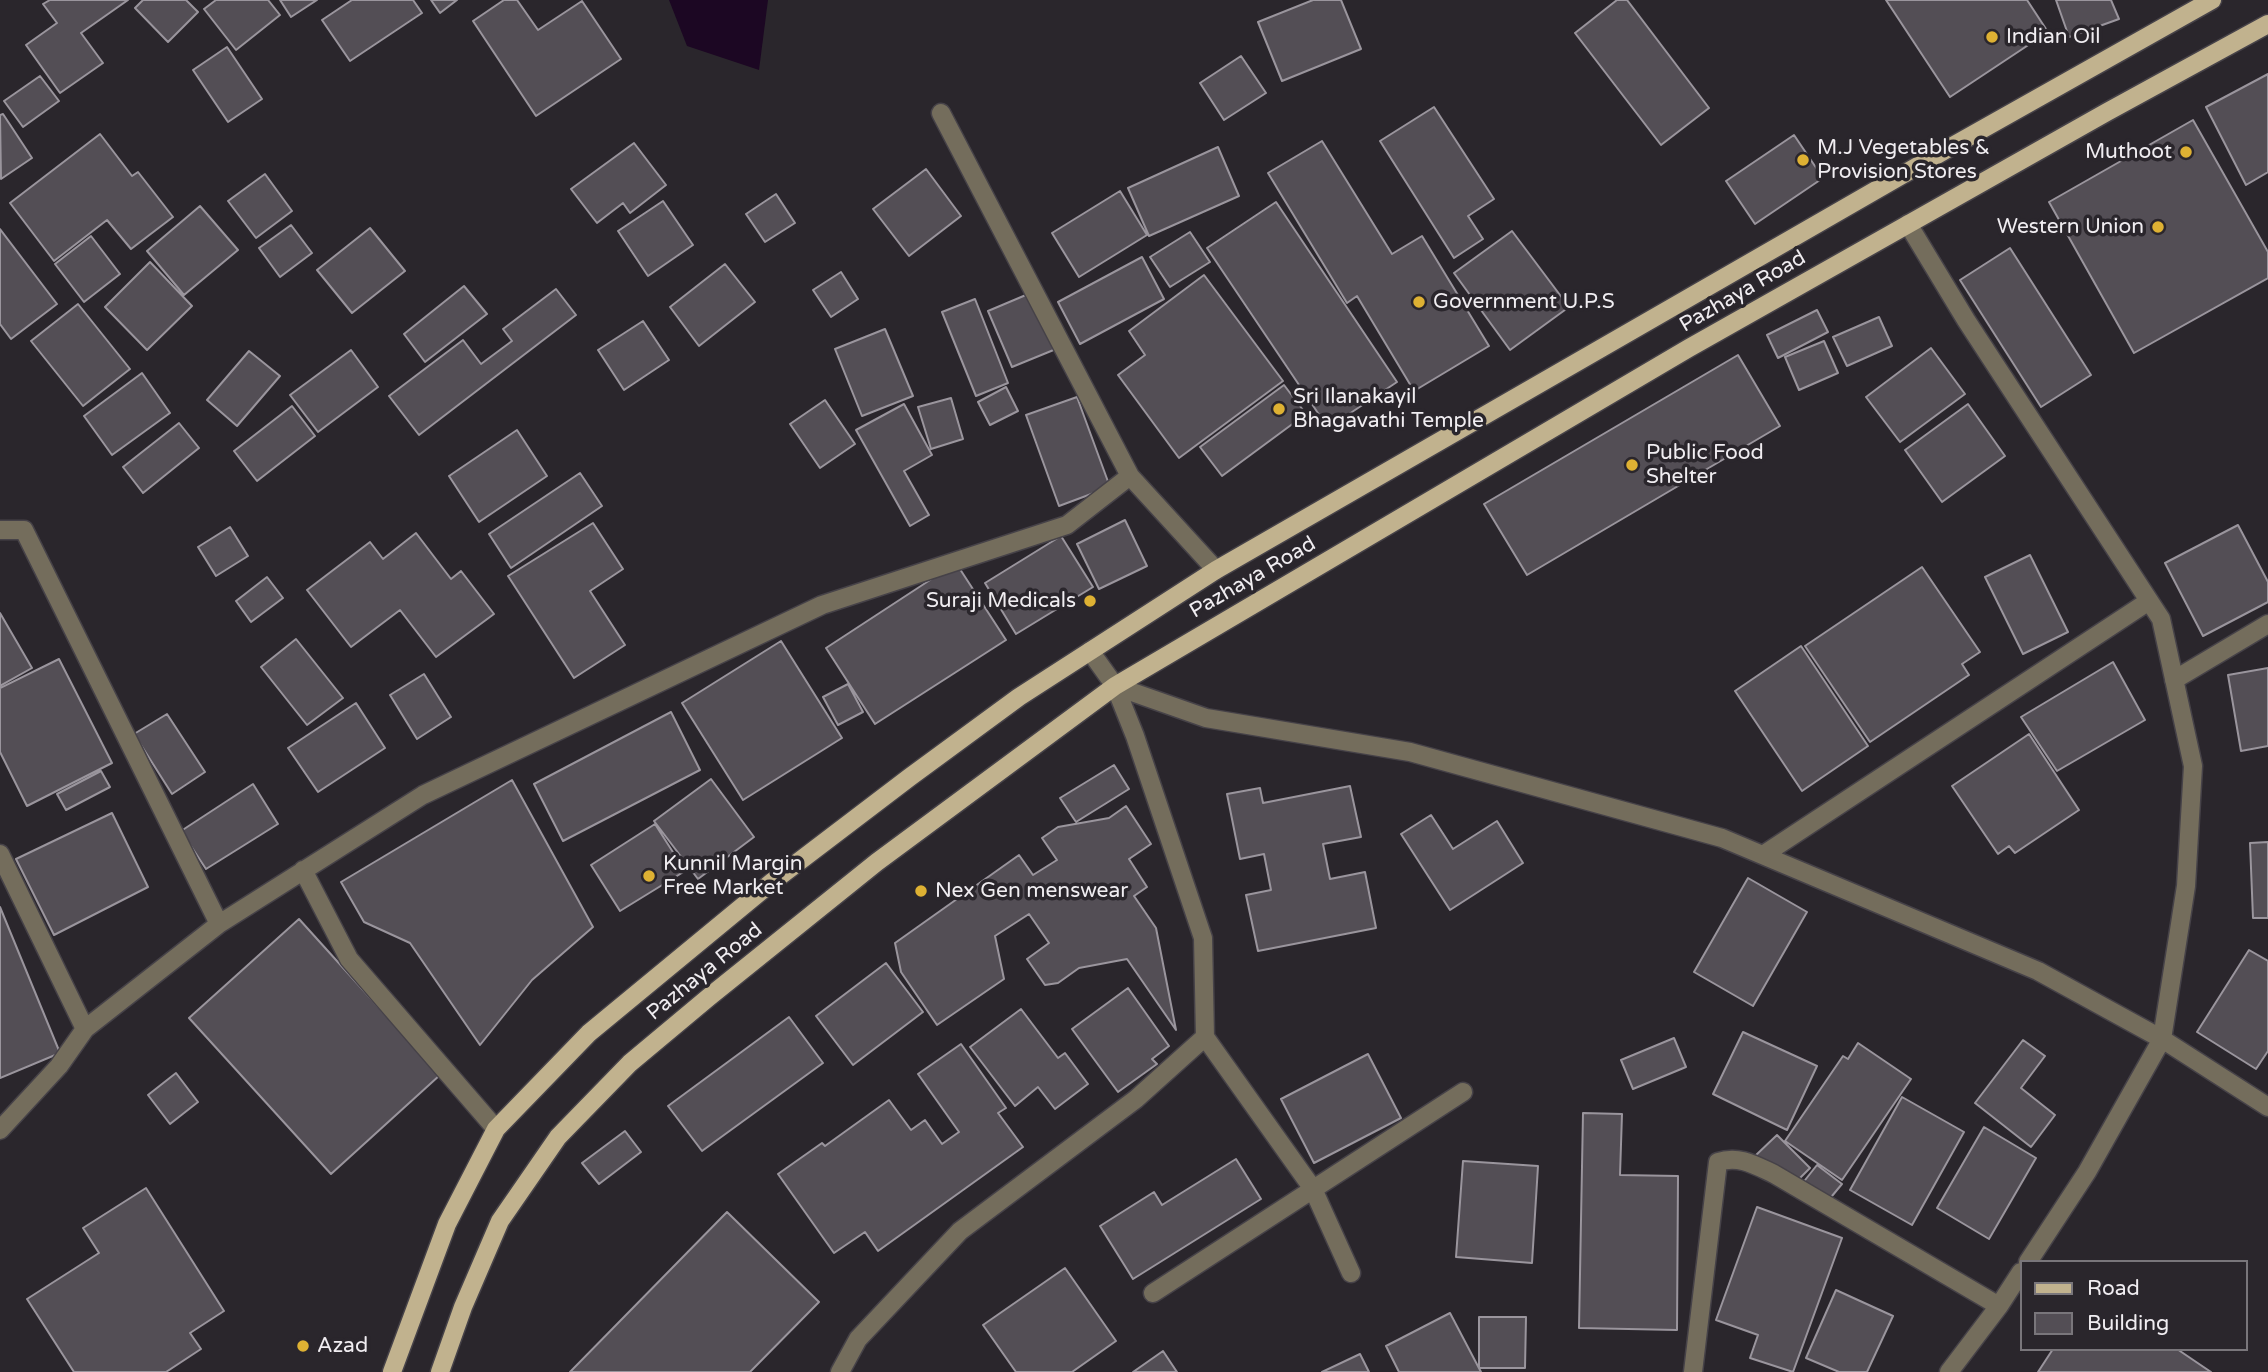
<!DOCTYPE html>
<html>
<head>
<meta charset="utf-8">
<style>
	body { margin:0 }
	#map { position:relative; width:2268px; height:1372px; overflow:hidden; background:#2a262c; font-family:"Varela Round",sans-serif }
	canvas { display:block }
	.legend { position:absolute; left:2020px; top:1260px; width:228px; height:91px; box-sizing:border-box; background:#2a262c; border:2px solid #79767b; margin:0; padding:9px 12px; list-style:none; font-size:21px; color:#f0edf1 }
	.legend li { display:flex; align-items:center; gap:14px; height:35px }
	.legend b { width:35px; border:2px solid #79767b }
</style>
</head>
<body>
<div id="map">
<canvas width="2268" height="1372"></canvas>
<ul class="legend">
<li><b style="height:9px;background:#c1b28e"></b>Road</li>
<li><b style="height:19px;background:#534e55"></b>Building</li>
</ul>
</div>
<script>
const g = document.querySelector('canvas').getContext('2d');
g.lineJoin = 'round';
function fillPath(path, color) {
  g.fillStyle = color;
  g.fill(path, 'evenodd');
}
function strokePath(path, color, width, dash) {
  g.strokeStyle = color;
  g.lineWidth = width;
  g.lineCap = dash ? 'butt' : 'round';
  g.setLineDash(dash || []);
  g.stroke(path);
}
function drawText(font, color, halo, rows, align = 'center') {
  g.font = font + ' "Varela Round",sans-serif';
  g.lineWidth = 7;
  g.setLineDash([]);
  g.textBaseline = 'middle';
  g.strokeStyle = halo;
  g.fillStyle = color;
  for (const [text, x, y, turn = 0] of rows) {
    g.save();
    g.translate(x, y);
    g.rotate((+turn || 0) * Math.PI / 180);
    g.textAlign = isNaN(turn) ? turn : align;
    if (halo) g.strokeText(text, 0, 0);
    g.fillText(text, 0, 0);
    g.restore();
  }
}
const water = new Path2D(`
	M 669,0 L 768,0 L 759,70 L 687,46 Z`);
const building = new Path2D(`
	M 50,0 L 128,0 L 81,33 L 103,63 L 60,93 L 26,45 L 57,23 L 43,4 Z
	M 143,0 L 186,0 L 198,12 L 168,42 L 135,8 Z
	M 216,0 L 268,0 L 280,15 L 236,50 L 204,9 Z
	M 280,0 L 317,0 L 291,17 Z
	M 352,0 L 413,0 L 422,13 L 350,61 L 322,20 Z
	M 431,0 L 457,0 L 440,13 Z
	M 504,0 L 517,0 L 538,30 L 582,1 L 621,59 L 536,116 L 473,21 Z
	M 1313,0 L 1341,0 L 1361,49 L 1282,81 L 1258,22 Z
	M 1617,0 L 1627,0 L 1709,108 L 1661,145 L 1575,33 Z
	M 1886,0 L 2027,0 L 2048,32 L 1950,97 Z
	M 2056,0 L 2111,0 L 2119,19 L 2069,37 Z
	M 227,47 L 262,99 L 228,122 L 193,70 Z
	M 1241,56 L 1266,93 L 1224,120 L 1200,83 Z
	M 2268,74 L 2268,172 L 2246,185 L 2206,107 Z
	M 40,76 L 59,101 L 23,127 L 4,101 Z
	M 1434,107 L 1494,199 L 1468,216 L 1483,239 L 1454,258 L 1380,141 Z
	M 3,114 L 32,158 L 1,179 L 0,115 Z
	M 2193,120 L 2268,252 L 2268,278 L 2134,353 L 2049,202 Z
	M 100,134 L 132,176 L 138,172 L 173,217 L 131,249 L 107,220 L 54,261 L 10,203 Z
	M 1794,135 L 1823,178 L 1755,224 L 1726,181 Z
	M 1322,141 L 1392,254 L 1422,236 L 1489,346 L 1414,391 L 1357,296 L 1347,303 L 1268,173 Z
	M 634,143 L 666,185 L 630,213 L 623,203 L 597,223 L 571,189 Z
	M 1218,147 L 1239,196 L 1149,236 L 1128,188 Z
	M 926,169 L 961,216 L 909,256 L 873,209 Z
	M 265,174 L 292,211 L 256,238 L 228,201 Z
	M 1120,191 L 1147,235 L 1079,277 L 1052,233 Z
	M 776,194 L 795,223 L 765,242 L 746,214 Z
	M 663,201 L 693,245 L 648,276 L 618,231 Z
	M 1276,202 L 1397,382 L 1328,428 L 1207,248 Z
	M 200,206 L 238,250 L 184,295 L 147,251 Z
	M 291,225 L 312,253 L 280,277 L 259,248 Z
	M 370,228 L 405,271 L 352,313 L 317,270 Z
	M 0,229 L 57,304 L 11,339 L 0,324 Z
	M 1512,231 L 1569,307 L 1510,350 L 1454,273 Z
	M 1190,232 L 1210,262 L 1170,287 L 1150,257 Z
	M 91,236 L 120,274 L 84,302 L 55,264 Z
	M 2010,248 L 2091,375 L 2041,407 L 1960,280 Z
	M 1142,257 L 1164,299 L 1080,344 L 1058,302 Z
	M 150,262 L 192,306 L 147,350 L 105,307 Z
	M 725,264 L 755,302 L 699,346 L 670,307 Z
	M 841,272 L 858,299 L 831,317 L 813,290 Z
	M 1204,275 L 1283,381 L 1179,458 L 1118,375 L 1145,355 L 1129,331 Z
	M 464,286 L 487,314 L 425,362 L 404,334 Z
	M 556,289 L 576,315 L 419,435 L 389,396 L 463,340 L 481,364 L 512,341 L 503,329 Z
	M 1033,292 L 1056,349 L 1012,367 L 988,311 Z
	M 975,299 L 1008,383 L 976,396 L 942,312 Z
	M 78,304 L 130,369 L 83,406 L 31,341 Z
	M 1817,310 L 1828,332 L 1778,358 L 1767,335 Z
	M 1879,317 L 1892,346 L 1847,366 L 1833,337 Z
	M 643,321 L 669,360 L 624,390 L 598,350 Z
	M 885,329 L 913,396 L 862,416 L 835,349 Z
	M 1824,341 L 1838,373 L 1799,390 L 1785,357 Z
	M 1931,348 L 1965,394 L 1900,442 L 1866,397 Z
	M 351,350 L 378,387 L 318,432 L 290,395 Z
	M 249,351 L 280,376 L 237,426 L 207,400 Z
	M 1738,355 L 1780,426 L 1527,575 L 1484,504 Z
	M 142,373 L 170,413 L 112,455 L 84,416 Z
	M 1284,385 L 1306,414 L 1222,476 L 1200,447 Z
	M 1006,387 L 1018,411 L 990,425 L 978,402 Z
	M 1077,397 L 1110,487 L 1059,506 L 1026,415 Z
	M 951,398 L 963,439 L 931,449 L 918,407 Z
	M 825,400 L 855,444 L 820,468 L 790,424 Z
	M 904,404 L 932,455 L 904,471 L 929,515 L 910,526 L 856,430 Z
	M 1968,404 L 2005,456 L 1942,502 L 1905,450 Z
	M 292,406 L 315,436 L 257,481 L 234,451 Z
	M 179,423 L 199,448 L 143,493 L 123,467 Z
	M 517,430 L 547,476 L 479,522 L 449,476 Z
	M 580,473 L 602,506 L 511,568 L 489,534 Z
	M 1125,520 L 1147,566 L 1099,589 L 1077,544 Z
	M 593,523 L 623,569 L 590,591 L 625,645 L 574,678 L 508,576 Z
	M 2238,525 L 2268,582 L 2268,602 L 2203,636 L 2165,563 Z
	M 230,527 L 248,556 L 216,576 L 198,547 Z
	M 416,533 L 451,579 L 461,571 L 494,614 L 436,657 L 400,610 L 351,647 L 307,590 L 370,542 L 383,559 Z
	M 1061,536 L 1093,587 L 1016,634 L 985,583 Z
	M 2030,555 L 2068,632 L 2023,654 L 1985,577 Z
	M 956,563 L 1006,640 L 875,724 L 826,648 Z
	M 1922,567 L 1980,652 L 1962,664 L 1969,675 L 1870,742 L 1805,646 Z
	M 267,577 L 283,598 L 251,622 L 236,601 Z
	M 0,613 L 32,668 L 0,686 Z
	M 296,639 L 343,698 L 307,725 L 261,667 Z
	M 781,641 L 842,738 L 743,800 L 682,703 Z
	M 1801,646 L 1868,746 L 1802,791 L 1735,691 Z
	M 59,659 L 112,763 L 27,806 L 0,752 L 0,688 Z
	M 2113,662 L 2145,720 L 2057,771 L 2021,717 Z
	M 2268,668 L 2268,746 L 2241,751 L 2228,675 Z
	M 424,674 L 451,717 L 417,739 L 390,695 Z
	M 848,684 L 863,712 L 838,725 L 823,697 Z
	M 356,703 L 385,748 L 318,792 L 288,748 Z
	M 671,712 L 700,770 L 563,841 L 534,784 Z
	M 167,714 L 205,772 L 172,794 L 134,734 Z
	M 2029,734 L 2079,810 L 2015,853 L 2009,846 L 1998,854 L 1952,786 Z
	M 1114,765 L 1129,789 L 1076,822 L 1060,798 Z
	M 101,771 L 110,787 L 66,810 L 57,794 Z
	M 711,779 L 754,837 L 698,879 L 654,821 Z
	M 512,780 L 593,927 L 532,980 L 480,1045 L 410,943 L 364,922 L 341,882 Z
	M 253,784 L 278,824 L 206,869 L 181,831 Z
	M 1350,786 L 1361,837 L 1323,844 L 1330,879 L 1365,872 L 1376,928 L 1258,951 L 1246,895 L 1271,890 L 1264,854 L 1240,859 L 1227,794 L 1260,788 L 1263,803 Z
	M 1126,806 L 1151,844 L 1129,859 L 1147,887 L 1134,896 L 1156,928 L 1176,1030 L 1127,959 L 1079,968 L 1058,983 L 1045,985 L 1027,959 L 1049,943 L 1029,914 L 995,936 L 1004,979 L 937,1025 L 901,972 L 895,943 L 1019,855 L 1033,875 L 1057,860 L 1042,838 L 1058,827 L 1109,818 Z
	M 112,813 L 148,887 L 54,935 L 16,859 Z
	M 1431,815 L 1453,849 L 1497,821 L 1523,863 L 1450,910 L 1401,834 Z
	M 655,824 L 685,871 L 620,911 L 591,865 Z
	M 2268,842 L 2268,918 L 2253,918 L 2250,843 Z
	M 1748,878 L 1807,912 L 1753,1006 L 1694,972 Z
	M 0,907 L 60,1053 L 0,1078 Z
	M 299,919 L 440,1075 L 331,1174 L 189,1018 Z
	M 2249,950 L 2268,961 L 2268,1051 L 2256,1069 L 2197,1032 Z
	M 886,963 L 923,1012 L 853,1065 L 816,1016 Z
	M 1128,988 L 1169,1046 L 1152,1059 L 1157,1064 L 1118,1092 L 1072,1029 Z
	M 1021,1009 L 1058,1058 L 1065,1053 L 1088,1084 L 1055,1109 L 1038,1087 L 1015,1106 L 970,1047 Z
	M 789,1017 L 823,1063 L 702,1151 L 668,1106 Z
	M 1743,1032 L 1817,1066 L 1787,1130 L 1713,1094 Z
	M 1674,1038 L 1686,1067 L 1633,1089 L 1621,1060 Z
	M 2023,1040 L 2045,1056 L 2021,1088 L 2055,1115 L 2031,1147 L 1975,1103 Z
	M 1858,1043 L 1911,1079 L 1842,1180 L 1785,1141 L 1843,1056 L 1848,1059 Z
	M 961,1044 L 1006,1108 L 998,1113 L 1023,1147 L 878,1251 L 865,1232 L 834,1253 L 778,1174 L 822,1143 L 825,1146 L 889,1100 L 911,1130 L 925,1120 L 942,1144 L 959,1132 L 918,1074 Z
	M 1368,1054 L 1401,1118 L 1314,1163 L 1281,1099 Z
	M 176,1073 L 198,1102 L 170,1124 L 148,1095 Z
	M 1902,1097 L 1964,1132 L 1912,1225 L 1850,1190 Z
	M 1583,1113 L 1622,1114 L 1620,1175 L 1678,1176 L 1677,1330 L 1579,1328 Z
	M 1984,1127 L 2036,1158 L 1989,1239 L 1937,1208 Z
	M 625,1131 L 641,1152 L 599,1184 L 582,1163 Z
	M 1777,1135 L 1810,1168 L 1788,1190 L 1755,1156 Z
	M 1236,1159 L 1261,1199 L 1133,1279 L 1100,1226 L 1154,1192 L 1162,1205 Z
	M 1463,1161 L 1538,1166 L 1532,1263 L 1456,1257 Z
	M 1817,1165 L 1842,1184 L 1822,1208 L 1798,1189 Z
	M 146,1188 L 224,1311 L 190,1333 L 201,1349 L 166,1372 L 74,1372 L 27,1299 L 99,1253 L 83,1228 Z
	M 1757,1207 L 1842,1238 L 1793,1372 L 1750,1358 L 1758,1335 L 1716,1320 Z
	M 727,1212 L 819,1302 L 750,1372 L 570,1372 Z
	M 1065,1268 L 1116,1341 L 1072,1372 L 1016,1372 L 983,1325 Z
	M 1836,1290 L 1893,1316 L 1867,1372 L 1839,1372 L 1806,1358 Z
	M 1450,1313 L 1481,1372 L 1399,1372 L 1386,1346 Z
	M 1479,1317 L 1526,1317 L 1525,1368 L 1479,1368 Z
	M 2053,1349 L 2177,1349 L 2211,1372 L 2038,1372 Z
	M 1163,1351 L 1177,1372 L 1133,1372 Z
	M 1360,1354 L 1369,1372 L 1322,1372 Z`);
const street = new Path2D(`
	M 941,113 L 1130,476
	M 1908,224 L 1966,320 L 2161,619 L 2193,766 L 2186,886 L 2162,1039 L 2087,1172 L 2028,1262
	M 0,530 L 24,530 L 219,924 L 423,795 L 822,605 L 1067,525 L 1130,476 L 1216,570
	M 2174,680 L 2268,624
	M 1115,686 L 1206,718 L 1410,752 L 1722,838 L 2038,971 L 2162,1039 L 2268,1107
	M 0,854 L 85,1029
	M 1763,855 L 2149,601
	M 303,870 L 349,959 L 496,1129
	M 1205,1037 L 1313,1189 L 1351,1273
	M 0,1130 L 59,1066 L 85,1029 L 219,924
	M 1153,1293 L 1463,1092
	M 840,1372 L 858,1339 L 960,1231 L 1136,1099 L 1205,1037 L 1203,938 L 1135,736 L 1115,686 L 1090,651
	M 1693,1372 L 1718,1162 C 1739,1155 1755,1165 1774,1174 L 1999,1306
	M 1949,1372 L 1999,1306 L 2021,1272`);
const primary = new Path2D(`
	M 392,1372 L 447,1224 L 496,1129 L 589,1033 L 772,882 L 910,777 L 1019,697 L 1216,570 L 1949,148 L 2212,0
	M 440,1372 L 463,1307 L 500,1221 L 558,1137 L 630,1063 L 709,997 L 877,862 L 1115,686 L 1689,348 L 2107,112 L 2268,24`);
const markers = [
	[1992,37,7,"#deb133"],
	[2186,152,7,"#deb133"],
	[1803,160,7,"#deb133"],
	[2158,227,7,"#deb133"],
	[1419,302,7,"#deb133"],
	[1279,409,7,"#deb133"],
	[1632,465,7,"#deb133"],
	[1090,601,7,"#deb133"],
	[649,876,7,"#deb133"],
	[921,891,7,"#deb133"],
	[303,1346,7,"#deb133"]
];
const poiNames = [
	["Indian Oil",2006,37],
	["M.J Vegetables &",1817,148],
	["Provision Stores",1817,172],
	["Muthoot",2172,152,"right"],
	["Western Union",2144,227,"right"],
	["Government U.P.S",1433,302],
	["Sri Ilanakayil",1293,397],
	["Bhagavathi Temple",1293,421],
	["Public Food",1646,453],
	["Shelter",1646,477],
	["Suraji Medicals",1076,601,"right"],
	["Kunnil Margin",663,864],
	["Free Market",663,888],
	["Nex Gen menswear",935,891],
	["Azad",317,1346]
];
const streetNames = [
	["Pazhaya Road",1743,292,-30],
	["Pazhaya Road",1253,578,-30],
	["Pazhaya Road",705,972,-39]
];
fillPath(water, '#1c0723');
fillPath(building, '#534e55');
strokePath(building, '#9a959d', 2);
strokePath(street, '#464248', 21);
strokePath(primary, '#464248', 21);
strokePath(street, '#746d5c', 18);
strokePath(primary, '#c1b28e', 18);
for (const [x, y, r, color] of markers) {
  const dot = new Path2D();
  dot.arc(x, y, r, 0, 2 * Math.PI);
  g.fillStyle = color;
  g.fill(dot);
  strokePath(dot, '#2a262c', 2.5);
}
drawText('21px', '#f0edf1', '#2a262c', poiNames, 'left');
drawText('21px', '#f0edf1', '#2a262c', streetNames);
</script>
</body>
</html>
